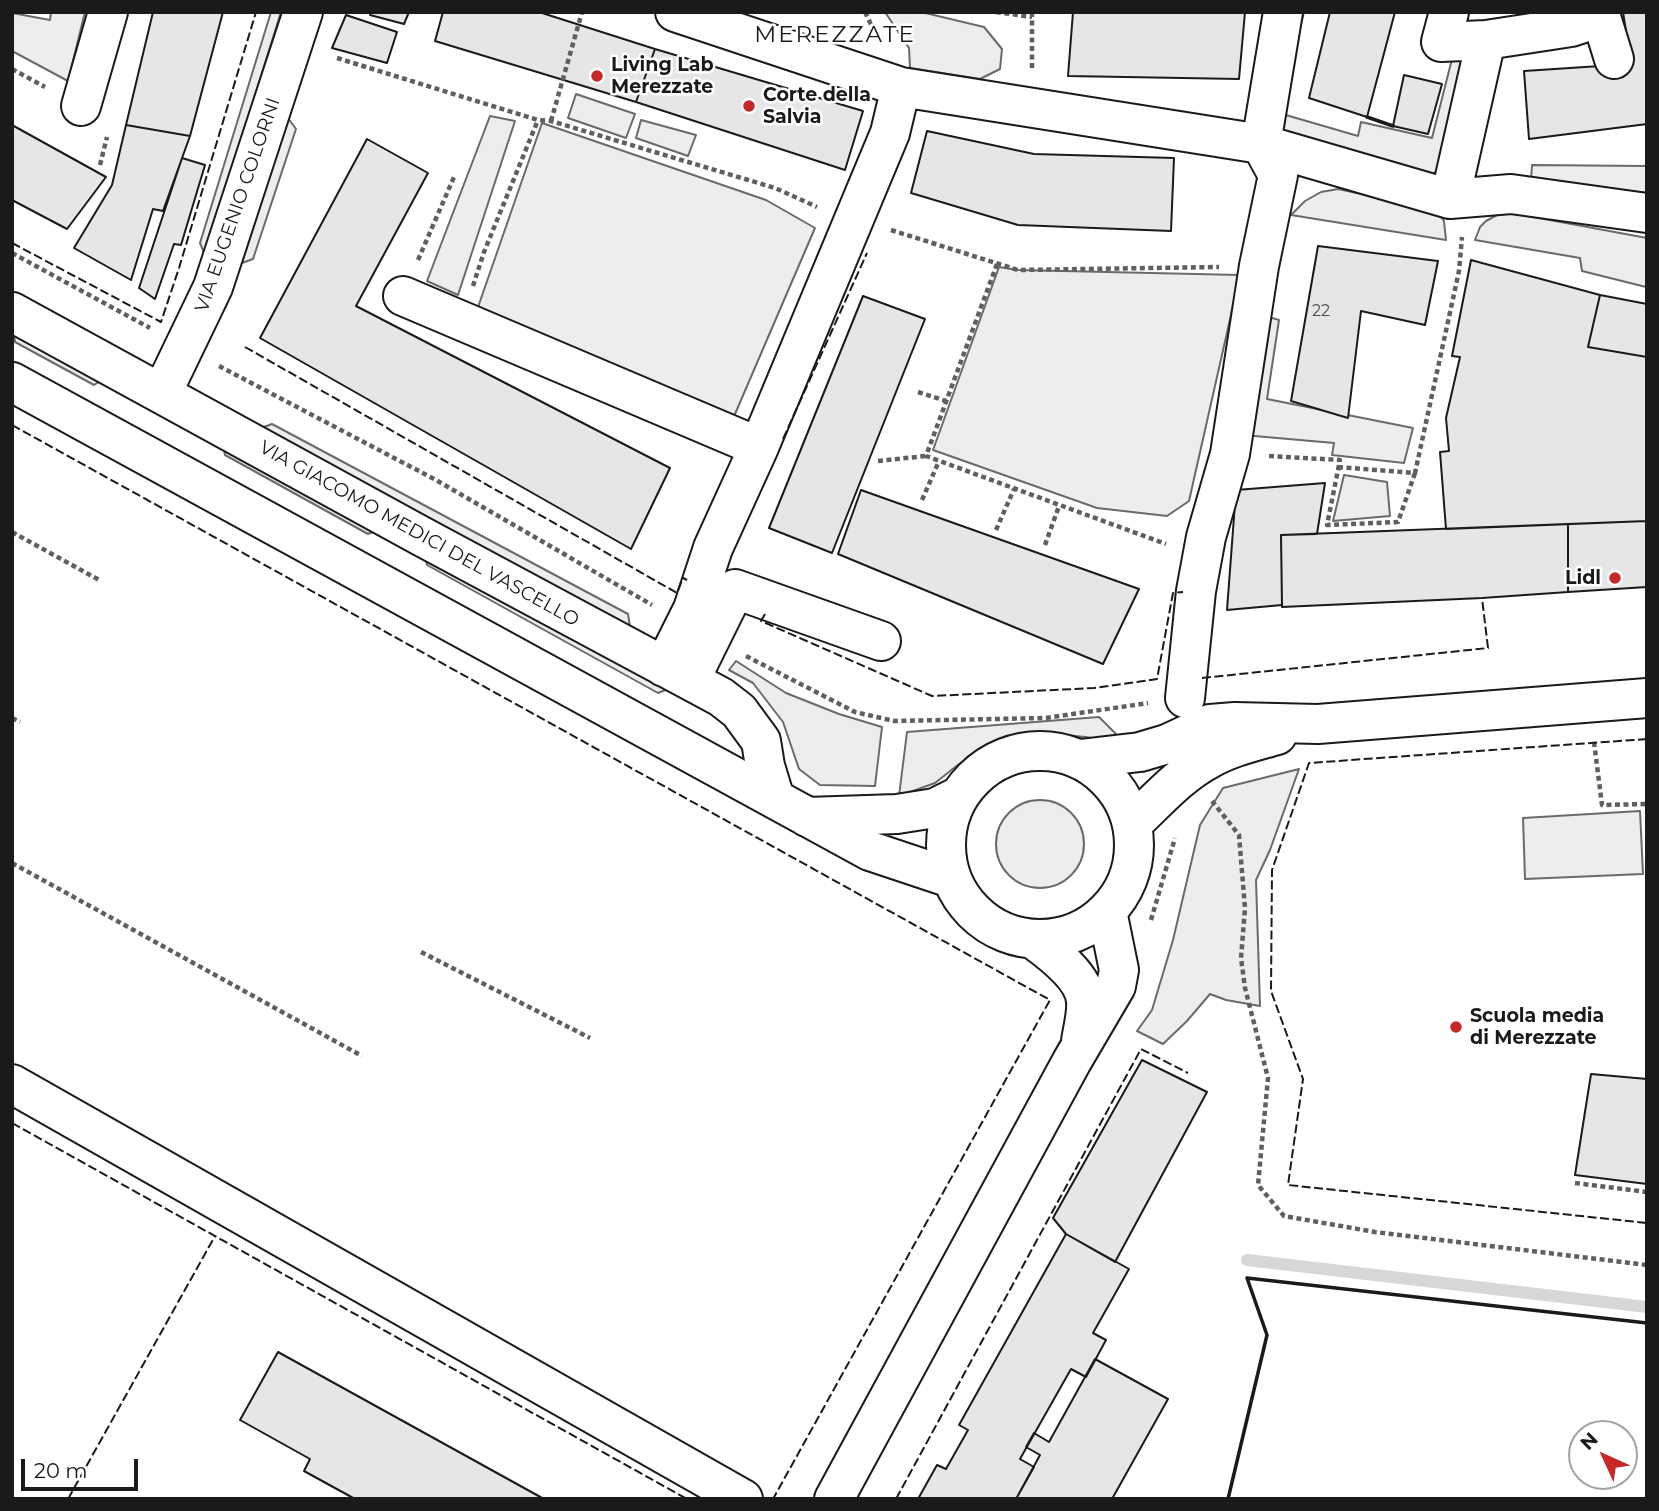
<!DOCTYPE html>
<html>
<head>
<meta charset="utf-8">
<style>
	body { margin:0 }
	#map { position:relative; width:1659px; height:1511px; overflow:hidden; background:#fff; font-family:Montserrat,sans-serif }
	canvas { display:block }
	.frame { position:absolute; inset:0; border:14px solid #1a1a1a; pointer-events:none }
	.north { position:absolute; left:1568px; top:1420px; width:70px; height:70px; box-sizing:border-box; background:#fff; border:2px solid #a3a3a3; border-radius:50%; rotate:315deg; font-size:19px; font-weight:700; line-height:28px; text-align:center; color:#1a1a1a }
	.north::after { content:''; display:block; margin:auto; width:24px; height:32px; background:#c62828; clip-path:polygon(50% 0,100% 100%,50% 72%,0 100%) }
	.scale { position:absolute; left:21px; top:1459px; width:117px; height:32px; box-sizing:border-box; border:4px solid #1a1a1a; border-top:0; padding-left:9px; font-size:21px; line-height:24px; white-space:nowrap; color:#1a1a1a; -webkit-text-stroke:5px #fff; paint-order:stroke }
</style>
</head>
<body>
<div id="map">
<canvas width="1659" height="1511"></canvas>
<div class="frame"></div>
<div class="north">N</div>
<div class="scale">20 m</div>
</div>
<script>
const g = document.querySelector('canvas').getContext('2d');
g.lineJoin = 'round';
function fillPath(path, color) {
  g.fillStyle = color;
  g.fill(path, 'evenodd');
}
function strokePath(path, color, width, dash) {
  g.strokeStyle = color;
  g.lineWidth = width;
  g.lineCap = dash ? 'butt' : 'round';
  g.setLineDash(dash || []);
  g.stroke(path);
}
function drawText(font, color, halo, rows, align = 'center') {
  g.font = font + ' Montserrat,sans-serif';
  g.lineWidth = 5;
  g.setLineDash([]);
  g.textBaseline = 'middle';
  g.strokeStyle = halo;
  g.fillStyle = color;
  for (const [text, x, y, turn = 0] of rows) {
    g.save();
    g.translate(x, y);
    g.rotate((+turn || 0) * Math.PI / 180);
    g.textAlign = isNaN(turn) ? turn : align;
    if (halo) g.strokeText(text, 0, 0);
    g.fillText(text, 0, 0);
    g.restore();
  }
}
const built = new Path2D(`
	M 51,12 L 85,12 L 68,81 L 12,51 L 12,13 L 50,20 Z
	M 271,12 L 281,12 L 205,255 L 200,243 Z
	M 885,12 L 921,12 L 984,27 L 1002,49 L 1000,69 L 980,79 L 910,68 L 909,48 Z
	M 1298,12 L 1304,12 L 1279,113 L 1358,136 L 1361,122 L 1432,138 L 1453,55 L 1471,55 L 1460,130 L 1448,168 L 1426,176 L 1285,136 L 1278,129 L 1274,116 Z
	M 576,94 L 635,114 L 626,138 L 568,118 Z
	M 490,116 L 515,121 L 458,295 L 427,281 Z
	M 288,118 L 296,129 L 253,259 L 242,263 Z
	M 641,120 L 696,135 L 688,156 L 636,138 Z
	M 542,123 L 766,200 L 815,228 L 732,421 L 477,310 Z
	M 1532,165 L 1647,166 L 1647,193 L 1531,180 Z
	M 1338,189 L 1436,210 L 1444,221 L 1446,240 L 1291,215 L 1305,201 L 1321,192 Z
	M 1512,213 L 1647,238 L 1646,287 L 1582,271 L 1580,258 L 1475,240 L 1480,227 L 1486,221 L 1497,215 Z
	M 999,267 L 1018,270 L 1240,275 L 1189,501 L 1167,516 L 1097,508 L 933,450 Z
	M 1265,316 L 1279,320 L 1267,399 L 1413,428 L 1404,463 L 1332,455 L 1334,443 L 1243,435 Z
	M 12,321 L 118,369 L 94,385 L 15,342 Z
	M 219,424 L 396,522 L 368,534 L 225,455 Z
	M 272,424 L 628,614 L 631,633 L 261,428 Z
	M 1344,475 L 1387,482 L 1390,516 L 1333,521 Z
	M 421,536 L 690,680 L 658,693 L 427,565 Z
	M 736,661 L 786,693 L 839,714 L 882,727 L 875,786 L 820,785 L 799,769 L 783,722 L 753,683 L 729,670 Z
	M 1099,717 L 1116,734 L 1120,744 L 1086,737 L 1026,732 L 996,741 L 959,764 L 935,783 L 899,796 L 907,732 Z
	M 1299,769 L 1270,850 L 1256,880 L 1260,1006 L 1226,1000 L 1210,994 L 1187,1021 L 1163,1044 L 1137,1031 L 1152,1010 L 1173,940 L 1200,825 L 1223,788 Z
	M996 844a44 44 0 1 1 88 0a44 44 0 1 1-88 0Z
	M 1640,811 L 1643,874 L 1525,879 L 1523,818 Z`);
const stream = new Path2D(`
	M 1247,1260 L 1647,1307`);
const building = new Path2D(`
	M 153,12 L 223,12 L 190,136 L 126,125 Z
	M 371,12 L 409,12 L 404,24 L 370,15 Z
	M 443,12 L 539,12 L 655,49 L 636,102 L 435,41 Z
	M 1073,12 L 1245,12 L 1239,79 L 1068,76 Z
	M 1330,12 L 1395,12 L 1367,117 L 1309,98 Z
	M 1623,12 L 1647,12 L 1647,124 L 1529,139 L 1524,71 L 1631,64 Z
	M 346,15 L 397,32 L 387,63 L 332,48 Z
	M 655,49 L 863,111 L 845,170 L 636,102 Z
	M 1404,75 L 1442,84 L 1428,134 L 1393,126 Z
	M 12,125 L 106,177 L 67,229 L 12,200 Z
	M 126,125 L 190,136 L 163,211 L 153,209 L 131,280 L 74,248 L 112,185 Z
	M 927,131 L 1034,154 L 1174,158 L 1171,231 L 1018,225 L 911,193 Z
	M 367,139 L 428,173 L 356,306 L 670,468 L 631,549 L 260,338 Z
	M 182,158 L 205,165 L 181,245 L 174,244 L 155,299 L 139,288 Z
	M 1318,246 L 1438,261 L 1425,325 L 1361,311 L 1348,418 L 1291,401 Z
	M 1471,260 L 1600,295 L 1588,347 L 1647,357 L 1647,521 L 1446,529 L 1440,452 L 1449,451 L 1446,418 L 1460,357 L 1452,356 Z
	M 1600,295 L 1647,304 L 1647,357 L 1588,347 Z
	M 863,296 L 925,319 L 832,553 L 769,528 Z
	M 1325,483 L 1317,534 L 1281,535 L 1282,605 L 1227,610 L 1236,490 Z
	M 861,490 L 1139,589 L 1103,664 L 838,554 Z
	M 1647,521 L 1647,587 L 1568,592 L 1568,524 Z
	M 1568,524 L 1568,592 L 1482,598 L 1282,607 L 1281,535 Z
	M 1142,1060 L 1207,1092 L 1115,1262 L 1066,1234 L 1053,1218 Z
	M 1591,1074 L 1647,1079 L 1647,1184 L 1575,1175 Z
	M 1066,1234 L 1129,1269 L 1093,1333 L 1106,1340 L 1086,1377 L 1071,1369 L 1020,1459 L 1034,1467 L 1016,1499 L 918,1499 L 937,1465 L 946,1469 L 968,1430 L 959,1425 Z
	M 278,1352 L 544,1499 L 355,1499 L 304,1471 L 310,1459 L 240,1420 Z
	M 1095,1359 L 1168,1399 L 1112,1499 L 1016,1499 L 1040,1455 L 1026,1447 L 1034,1433 L 1049,1442 Z`);
const path = new Path2D(`
	M 865,12 L 878,39
	M 996,12 L 1032,17
	M 1032,12 L 1032,71
	M 337,58 L 538,120 L 551,121 L 775,188 L 817,207
	M 12,69 L 45,87
	M 551,121 L 582,12
	M 100,165 L 107,137
	M 891,230 L 1018,270 L 1219,267
	M 12,253 L 150,328
	M 418,260 L 454,177
	M 997,264 L 926,456 L 1166,544
	M 473,286 L 484,252 L 538,120
	M 219,366 L 436,480 L 652,605
	M 918,392 L 946,401
	M 1269,456 L 1340,460 L 1327,525 L 1398,522 L 1415,473
	M 878,461 L 926,456
	M 1338,467 L 1415,473 L 1459,271 L 1462,237
	M 922,500 L 939,461
	M 996,530 L 1014,489
	M 12,532 L 101,581
	M 1045,545 L 1059,506
	M 746,656 L 855,712 L 894,721 L 1046,718 L 1148,703
	M 12,718 L 20,722
	M 1594,742 L 1602,805 L 1647,804
	M 1212,801 L 1239,835 L 1245,908 L 1241,958 L 1245,988 L 1268,1078 L 1258,1185 L 1284,1216 L 1375,1232 L 1647,1265
	M 12,863 L 362,1056
	M 1151,920 L 1175,838
	M 421,952 L 590,1038
	M 1575,1183 L 1647,1192`);
const minor = new Path2D(`
	M 675,12 L 901,87 L 1261,144 L 1450,199 L 1511,194 L 1647,213
	M 1449,12 L 1441,42 L 1486,40
	M 1571,27 L 1601,17 L 1614,59
	M 81,106 L 108,12
	M 1450,199 L 1486,40 L 1571,27 L 1571,12
	M 403,296 L 759,447
	M 12,312 L 421,536 L 721,697 L 739,711 L 761,741 L 765,766 L 775,799
	M 12,382 L 870,851 L 951,878
	M 162,393 L 213,287 L 303,12
	M 664,667 L 693,609 L 713,548 L 759,447 L 890,133 L 901,87
	M 690,680 L 735,589 L 881,641
	M 1185,698 L 1196,591 L 1206,537 L 1230,454 L 1259,266 L 1278,175 L 1261,144 L 1283,12
	M946 845a94 94 0 1 1 188 0a94 94 0 1 1-188 0Z
	M 1080,759 L 1140,752 L 1167,744 L 1210,724 L 1235,722 L 1318,724 L 1647,698
	M 807,817 L 897,814 L 935,808 L 959,796
	M 1132,824 C 1156,802 1180,774 1209,759 C 1230,747 1253,742 1277,735
	M 1033,939 C 1051,952 1085,977 1086,1002 C 1087,1014 1083,1028 1081,1041
	M 12,1084 L 743,1499
	M 834,1499 L 1072,1061 L 1116,986 L 1119,970 L 1107,911`);
const fence = new Path2D(`
	M 12,243 L 161,322 L 179,268 L 256,12
	M 245,347 L 677,593 L 683,578 L 687,580
	M 12,425 L 1050,1000 L 773,1499
	M 783,439 L 867,253
	M 765,614 L 761,621 L 932,696 L 1094,688 L 1157,679 L 1173,593 L 1183,592
	M 1202,678 L 1488,648 L 1482,598
	M 1647,739 L 1309,763 L 1272,870 L 1271,991 L 1303,1079 L 1288,1185 L 1647,1223
	M 12,1123 L 687,1499
	M 68,1499 L 215,1236
	M 896,1499 L 1141,1049 L 1188,1073`);
const wall = new Path2D(`
	M 1367,117 L 1393,126
	M 1228,1499 L 1267,1335 L 1247,1278 L 1647,1323`);
const markers = [
	[597,76,7,"#c62828"],
	[749,106,7,"#c62828"],
	[1615,578,7,"#c62828"],
	[1456,1027,7,"#c62828"]
];
const numberNames = [
	["22",1321,311]
];
const poiNames = [
	["Living Lab",611,65],
	["Merezzate",611,87],
	["Corte della",763,95],
	["Salvia",763,117],
	["Lidl",1601,578,"right"],
	["Scuola media",1470,1016],
	["di Merezzate",1470,1038]
];
const streetNames = [
	["VIA EUGENIO COLORNI",238,205,-71],
	["VIA GIACOMO MEDICI DEL VASCELLO",419,534,29]
];
const quarterNames = [
	["MEREZZATE",835,35]
];
fillPath(built, '#ededed');
strokePath(built, '#6a6a6a', 2);
strokePath(stream, '#d7d7d7', 12);
fillPath(building, '#e6e6e6');
strokePath(building, '#1a1a1a', 2);
strokePath(minor, '#1a1a1a', 42);
strokePath(path, '#5f5f5f', 4.5, [5, 3.5]);
strokePath(minor, '#fff', 38);
strokePath(fence, '#1a1a1a', 2, [9, 3.5]);
strokePath(wall, '#1a1a1a', 3.5);
for (const [x, y, r, color] of markers) {
  const dot = new Path2D();
  dot.arc(x, y, r, 0, 2 * Math.PI);
  g.fillStyle = color;
  g.fill(dot);
  strokePath(dot, '#fff', 2.5);
}
drawText('16px', '#4d4d4d', null, numberNames);
drawText('bold 19px', '#1a1a1a', '#fff', poiNames, 'left');
drawText('19px', '#1a1a1a', '#fff', streetNames);
g.letterSpacing = '2px';
drawText('23px', '#1a1a1a', '#fff', quarterNames);
g.letterSpacing = '0px';
</script>
</body>
</html>
